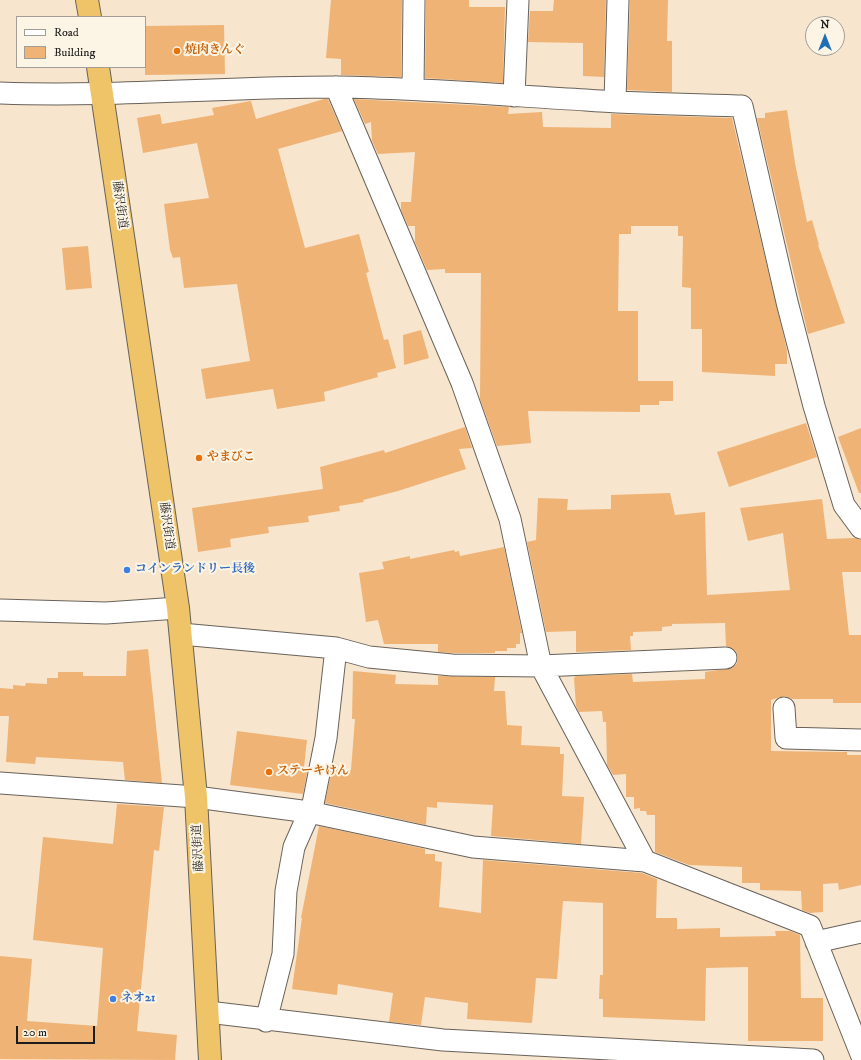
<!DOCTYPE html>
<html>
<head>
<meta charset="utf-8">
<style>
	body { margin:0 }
	#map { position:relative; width:861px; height:1060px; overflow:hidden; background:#f7e5cd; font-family:"IM FELL DW Pica",serif }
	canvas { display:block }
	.legend { position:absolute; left:16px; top:16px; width:130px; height:52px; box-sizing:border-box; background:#fcf5e5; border:1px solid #a29e95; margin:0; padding:5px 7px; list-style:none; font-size:12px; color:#1c1c1c }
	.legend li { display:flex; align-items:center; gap:8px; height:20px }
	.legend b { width:20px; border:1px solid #a29e95 }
	.north { position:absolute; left:805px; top:16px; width:40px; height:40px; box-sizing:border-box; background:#fcf5e5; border:1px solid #a29e95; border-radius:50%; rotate:0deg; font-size:11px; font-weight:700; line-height:16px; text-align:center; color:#1c1c1c }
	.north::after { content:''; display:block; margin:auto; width:14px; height:18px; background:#1f6fb2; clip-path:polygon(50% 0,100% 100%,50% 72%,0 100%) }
	.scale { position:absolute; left:16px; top:1026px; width:79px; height:18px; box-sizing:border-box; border:2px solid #1c1c1c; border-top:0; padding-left:5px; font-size:12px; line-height:14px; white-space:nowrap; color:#1c1c1c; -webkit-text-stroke:3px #fcf5e5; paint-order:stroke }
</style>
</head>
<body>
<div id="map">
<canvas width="861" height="1060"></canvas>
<ul class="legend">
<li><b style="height:5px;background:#fff"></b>Road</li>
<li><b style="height:11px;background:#efb375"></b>Building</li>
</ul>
<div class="north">N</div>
<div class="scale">20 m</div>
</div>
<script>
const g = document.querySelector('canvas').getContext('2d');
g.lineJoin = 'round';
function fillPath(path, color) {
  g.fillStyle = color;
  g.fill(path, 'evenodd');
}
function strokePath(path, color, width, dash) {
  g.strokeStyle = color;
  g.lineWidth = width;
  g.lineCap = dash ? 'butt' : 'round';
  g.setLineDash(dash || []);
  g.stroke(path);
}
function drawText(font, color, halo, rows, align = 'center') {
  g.font = font + ' "IM FELL DW Pica","Noto Serif JP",serif';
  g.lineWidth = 4;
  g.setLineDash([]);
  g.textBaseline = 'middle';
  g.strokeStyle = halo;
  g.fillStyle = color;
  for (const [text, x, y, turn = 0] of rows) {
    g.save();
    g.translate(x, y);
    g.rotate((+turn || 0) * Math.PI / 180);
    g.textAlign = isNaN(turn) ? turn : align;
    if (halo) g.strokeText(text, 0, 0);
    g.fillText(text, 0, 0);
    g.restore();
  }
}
const building = new Path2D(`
	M 331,0 L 402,0 L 401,77 L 341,75 L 341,59 L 326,58 Z
	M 426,0 L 469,0 L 469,7 L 505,7 L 503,83 L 425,78 Z
	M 554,0 L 606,0 L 604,77 L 583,76 L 583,43 L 528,42 L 530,11 L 553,11 Z
	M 630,0 L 668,0 L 667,41 L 672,41 L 672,92 L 627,90 Z
	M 224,25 L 225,74 L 145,75 L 145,26 Z
	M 324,99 L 328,99 L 342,131 L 278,149 L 305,248 L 359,234 L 369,272 L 366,273 L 384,340 L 388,339 L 396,368 L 377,373 L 378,377 L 324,392 L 325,401 L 277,409 L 273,389 L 206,399 L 201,369 L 250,361 L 237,284 L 184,288 L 180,257 L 173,258 L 170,250 L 164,204 L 209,198 L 197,143 L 143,153 L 137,118 L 160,114 L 162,124 L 214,115 L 212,108 L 251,101 L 256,119 Z
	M 354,99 L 509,107 L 508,114 L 542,112 L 543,127 L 611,128 L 611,114 L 732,118 L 787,350 L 787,364 L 775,364 L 775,376 L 702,372 L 702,329 L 691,329 L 691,288 L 682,287 L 683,236 L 678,236 L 678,226 L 631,226 L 631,234 L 619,234 L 618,311 L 638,311 L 638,381 L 673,381 L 673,401 L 659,401 L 659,405 L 640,405 L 640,412 L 528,411 L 531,443 L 497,446 L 480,399 L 481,273 L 445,273 L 445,269 L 427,270 L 415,242 L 415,226 L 408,226 L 401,210 L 401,202 L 411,202 L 415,152 L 378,154 L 372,141 L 371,122 L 365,124 Z
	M 787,110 L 795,163 L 807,222 L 812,220 L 819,245 L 818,245 L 845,323 L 808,334 L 757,118 L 765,118 L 765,113 Z
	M 88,246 L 92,288 L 66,290 L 62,248 Z
	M 421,330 L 429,358 L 404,365 L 403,335 Z
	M 806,423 L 817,457 L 729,487 L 717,452 Z
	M 465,427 L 472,448 L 459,449 L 466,469 L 398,491 L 363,500 L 364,502 L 339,506 L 340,511 L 308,516 L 309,522 L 268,527 L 269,533 L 230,539 L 231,547 L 198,552 L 192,508 L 323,489 L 320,467 L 384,450 L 385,453 Z
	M 861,428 L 861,493 L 859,493 L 838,437 Z
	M 670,493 L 675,515 L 705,512 L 707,595 L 790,590 L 783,533 L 748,541 L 740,508 L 822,499 L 827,539 L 855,538 L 861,540 L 861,572 L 842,572 L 849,635 L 861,635 L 861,703 L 833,703 L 833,699 L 792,699 L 784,696 L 771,700 L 771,751 L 847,752 L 847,755 L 861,755 L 861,885 L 839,890 L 838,883 L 823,884 L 823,912 L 810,913 L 802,910 L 801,891 L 760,890 L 760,883 L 742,883 L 742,867 L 689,865 L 655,852 L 655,815 L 647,815 L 646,811 L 640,811 L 640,808 L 634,809 L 634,797 L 626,797 L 626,774 L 613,775 L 607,765 L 606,722 L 603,722 L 602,711 L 579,712 L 576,706 L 574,678 L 576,676 L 632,674 L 633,682 L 705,679 L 705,672 L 732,668 L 737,663 L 738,657 L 736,651 L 726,646 L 725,623 L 672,624 L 672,626 L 662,627 L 662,631 L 633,632 L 633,636 L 630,636 L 631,650 L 576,652 L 576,631 L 546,632 L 527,542 L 536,540 L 538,498 L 568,499 L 567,510 L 611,509 L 611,495 Z
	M 504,547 L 522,633 L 520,633 L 520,644 L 516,644 L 516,648 L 507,648 L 507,651 L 495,651 L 495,653 L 453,653 L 438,652 L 438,644 L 384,644 L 378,620 L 366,622 L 359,573 L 384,569 L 382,562 L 410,556 L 410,559 L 454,550 L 455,552 L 459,551 L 460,556 Z
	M 148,649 L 162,783 L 125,780 L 123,762 L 36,757 L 35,764 L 6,762 L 9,716 L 0,716 L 0,688 L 13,689 L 13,685 L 25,686 L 26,683 L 47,684 L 47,678 L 58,678 L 58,672 L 83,672 L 83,676 L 126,676 L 127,651 Z
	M 353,671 L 396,675 L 395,684 L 438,685 L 438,676 L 495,677 L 494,691 L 505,691 L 507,725 L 522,726 L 521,745 L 560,747 L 560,754 L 564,754 L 562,796 L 584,797 L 581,844 L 491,836 L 493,805 L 437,802 L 437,808 L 427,807 L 426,825 L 325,803 L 332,768 L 351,770 L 355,719 L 352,719 Z
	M 237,731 L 307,740 L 304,767 L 308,767 L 303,794 L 230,785 Z
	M 117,804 L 164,807 L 159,851 L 154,850 L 137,1031 L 177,1035 L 175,1060 L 0,1059 L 0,956 L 32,959 L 27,1021 L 97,1026 L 103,948 L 33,940 L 43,837 L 113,844 Z
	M 319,826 L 425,849 L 425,854 L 435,854 L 435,861 L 442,862 L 439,907 L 481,913 L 483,860 L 642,873 L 657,879 L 656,918 L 677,918 L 677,929 L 720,928 L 720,937 L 776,936 L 775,931 L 790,931 L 800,935 L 801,998 L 823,998 L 823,1041 L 748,1041 L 748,967 L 706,968 L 705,1021 L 603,1017 L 603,999 L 599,999 L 600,975 L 603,975 L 603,903 L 563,901 L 557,979 L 536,978 L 532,1023 L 467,1019 L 468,1003 L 425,997 L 421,1025 L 389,1022 L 393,993 L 338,984 L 337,995 L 292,989 L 302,918 L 301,918 Z`);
const minor = new Path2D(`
	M 336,87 L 462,383 L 510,519 L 541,666 L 645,861 L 810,926 L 861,1054
	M 413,89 L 414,0
	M 0,93 C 112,97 224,87 336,87 C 419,88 502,95 586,100 C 638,104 690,104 742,106 L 787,302 L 814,406 L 844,505 L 861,528
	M 514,96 L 518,0
	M 615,101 L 618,0
	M 0,610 L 106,613 L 178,608
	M 181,634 L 336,648 L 369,657 L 452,665 L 541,666 L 726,658
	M 784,708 L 786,738 L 861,740
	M 0,783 L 196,797 L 309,812 L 473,847 L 645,861
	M 816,942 L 861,932
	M 208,1012 L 443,1040 L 813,1060
	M 266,1021 L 283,954 L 286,891 L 294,847 L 313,804 L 326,738 L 336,648`);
const trunk = new Path2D(`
	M 87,0 L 90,17
	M 98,67 L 178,608 L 196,797 L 210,1060`);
const markers = [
	[177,51,4,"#e8710a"],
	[199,458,4,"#e8710a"],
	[127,570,4,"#3f7fe0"],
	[269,772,4,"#e8710a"],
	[113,999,4,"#3f7fe0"]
];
const foodNames = [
	["焼肉きんぐ",185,51],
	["やまびこ",207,458],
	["ステーキけん",277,772]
];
const streetNames = [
	["藤沢街道",119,205,82],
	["藤沢街道",166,526,82],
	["藤沢街道",199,848,-93]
];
const shopNames = [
	["コインランドリー長後",135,570],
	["ネオ21",121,999]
];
fillPath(building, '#efb375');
strokePath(minor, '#69625a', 23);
strokePath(trunk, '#69625a', 24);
strokePath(minor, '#fff', 21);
strokePath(trunk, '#efc469', 22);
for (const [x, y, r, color] of markers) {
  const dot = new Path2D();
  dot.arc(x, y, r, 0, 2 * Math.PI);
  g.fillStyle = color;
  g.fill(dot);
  strokePath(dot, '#fcf5e5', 1.5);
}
drawText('bold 12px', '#c56008', '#fcf5e5', foodNames, 'left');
drawText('12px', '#1c1c1c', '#fcf5e5', streetNames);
drawText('bold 12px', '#366cbe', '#fcf5e5', shopNames, 'left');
</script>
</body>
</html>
